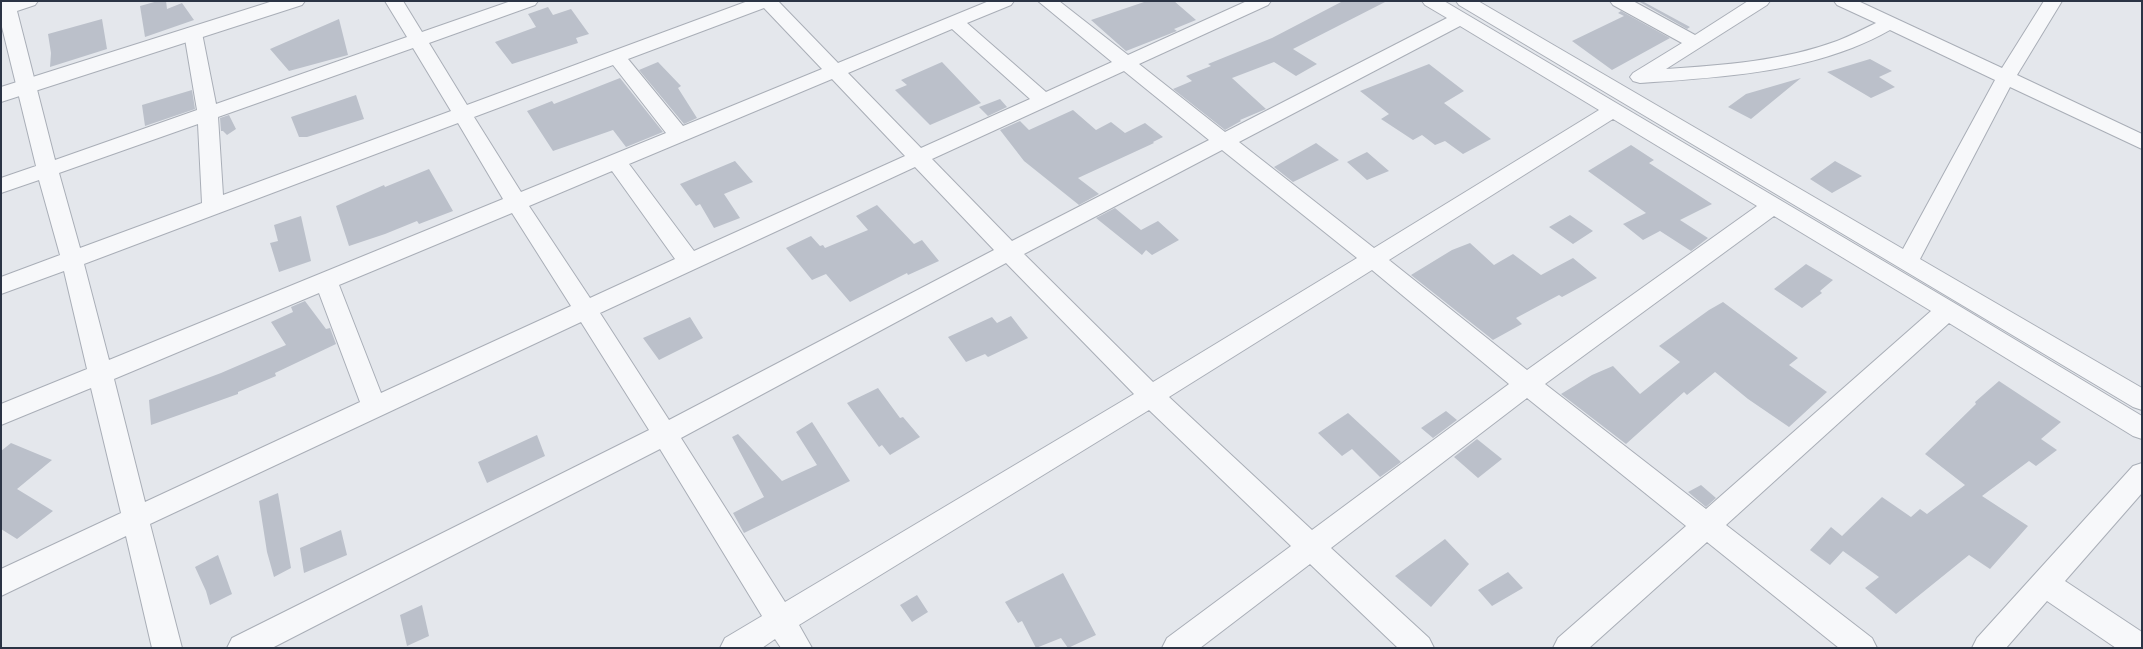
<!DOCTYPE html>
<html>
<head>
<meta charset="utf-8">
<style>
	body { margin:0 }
	#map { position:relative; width:2143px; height:649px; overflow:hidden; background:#e4e7ec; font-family:"Fira Sans",sans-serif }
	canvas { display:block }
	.frame { position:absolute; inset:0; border:2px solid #2b3445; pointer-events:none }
</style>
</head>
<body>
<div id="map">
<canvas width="2143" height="649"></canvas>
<div class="frame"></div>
</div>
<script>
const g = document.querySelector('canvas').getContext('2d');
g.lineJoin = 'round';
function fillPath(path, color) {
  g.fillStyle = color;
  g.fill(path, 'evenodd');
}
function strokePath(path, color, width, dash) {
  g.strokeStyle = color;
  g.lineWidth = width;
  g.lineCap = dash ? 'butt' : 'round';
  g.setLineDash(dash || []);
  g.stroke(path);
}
const building = new Path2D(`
	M 158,1 L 166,1 L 167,9 L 182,3 L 194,20 L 145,37 L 140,6 Z
	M 1147,1 L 1174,1 L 1196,20 L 1174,29 L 1177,31 L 1126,51 L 1091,20 Z
	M 1343,1 L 1387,1 L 1293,49 L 1317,64 L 1296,76 L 1274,62 L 1232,78 L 1266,109 L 1240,120 L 1241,121 L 1225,130 L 1173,89 L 1192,81 L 1186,76 L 1211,66 L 1208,64 L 1272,38 Z
	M 1638,1 L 1642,1 L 1690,27 L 1687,29 Z
	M 548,7 L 553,15 L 571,9 L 589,34 L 576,38 L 578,43 L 512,64 L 495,42 L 536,27 L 528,14 Z
	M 1621,11 L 1670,38 L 1612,70 L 1572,41 L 1624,16 L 1618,13 Z
	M 102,19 L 107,49 L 50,67 L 51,53 L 48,34 Z
	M 339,19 L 348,55 L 289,71 L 270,49 Z
	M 1870,59 L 1892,71 L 1879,77 L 1895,87 L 1871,98 L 1827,72 Z
	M 658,62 L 681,86 L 678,88 L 697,118 L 684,124 L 639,70 Z
	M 942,62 L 981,103 L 930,125 L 895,90 L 907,85 L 901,80 Z
	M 1429,64 L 1464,91 L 1444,103 L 1491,139 L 1463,154 L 1445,141 L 1435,145 L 1422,135 L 1413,140 L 1381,119 L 1389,114 L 1360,91 Z
	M 620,78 L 663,132 L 626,147 L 613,130 L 553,151 L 527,111 L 552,101 L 554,104 Z
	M 1801,78 L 1751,119 L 1728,107 L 1746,94 Z
	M 192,90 L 195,109 L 145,126 L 142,105 Z
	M 356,95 L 364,119 L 307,137 L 299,137 L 291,117 Z
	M 1000,99 L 1007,107 L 988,116 L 979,107 Z
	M 1073,110 L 1096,130 L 1111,122 L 1125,133 L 1145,123 L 1163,137 L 1153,142 L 1154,143 L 1078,178 L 1099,194 L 1079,205 L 1024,161 L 1000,130 L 1020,121 L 1029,130 Z
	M 229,115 L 236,129 L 227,135 L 223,131 L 221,131 L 220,118 Z
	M 1316,143 L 1339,160 L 1293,182 L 1274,167 Z
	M 1631,145 L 1654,160 L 1649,163 L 1712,204 L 1680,220 L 1708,238 L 1691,251 L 1660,231 L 1643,240 L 1623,224 L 1646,213 L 1588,171 Z
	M 1367,152 L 1389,171 L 1367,180 L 1347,162 Z
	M 735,161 L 753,182 L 724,194 L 740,218 L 714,228 L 700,204 L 696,206 L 680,184 Z
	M 1835,161 L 1862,176 L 1832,193 L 1810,179 Z
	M 429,169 L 453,211 L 419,224 L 417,221 L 385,234 L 349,246 L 336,206 L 384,185 L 385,187 Z
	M 877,205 L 914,244 L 922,240 L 939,261 L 908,275 L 907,273 L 850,302 L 826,274 L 812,280 L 786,248 L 811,236 L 820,246 L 823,245 L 825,248 L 868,230 L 856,216 Z
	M 1115,208 L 1141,230 L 1158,221 L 1179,240 L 1152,255 L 1146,250 L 1142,255 L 1096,218 Z
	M 1570,215 L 1593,231 L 1573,244 L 1549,227 Z
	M 301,216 L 311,261 L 279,272 L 270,243 L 278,241 L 274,225 Z
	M 1470,243 L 1494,265 L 1513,254 L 1541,275 L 1573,258 L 1597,278 L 1562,297 L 1559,295 L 1516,318 L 1522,324 L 1493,340 L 1411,275 L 1452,250 Z
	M 1806,264 L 1833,280 L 1820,291 L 1822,293 L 1802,308 L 1774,289 Z
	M 305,301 L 326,329 L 330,328 L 336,344 L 275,373 L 276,376 L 238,392 L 238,394 L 151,425 L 149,400 L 221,373 L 286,345 L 271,322 L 293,312 L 291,307 Z
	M 1723,302 L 1798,358 L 1789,365 L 1827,392 L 1789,427 L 1748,399 L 1715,372 L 1687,395 L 1684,392 L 1626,444 L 1561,394 L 1592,375 L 1613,366 L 1640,394 L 1680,362 L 1659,346 L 1709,310 Z
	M 1011,316 L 1028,338 L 988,357 L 985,354 L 966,362 L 948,337 L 992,317 L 997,323 Z
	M 690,317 L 703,338 L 659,360 L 643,338 Z
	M 1999,381 L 2061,422 L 2041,439 L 2057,450 L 2036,466 L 2029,461 L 1982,496 L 2028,526 L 1990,569 L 1969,555 L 1896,614 L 1865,588 L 1879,577 L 1843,551 L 1830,565 L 1810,550 L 1831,527 L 1842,536 L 1882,497 L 1911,517 L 1920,509 L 1927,514 L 1965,485 L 1925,454 L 1976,404 L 1975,402 Z
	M 878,388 L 900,418 L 903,417 L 920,437 L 890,455 L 882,445 L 879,447 L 847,403 Z
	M 1446,411 L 1457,420 L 1433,438 L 1421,428 Z
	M 1348,413 L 1401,462 L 1380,477 L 1352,449 L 1342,456 L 1318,433 Z
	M 812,422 L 850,481 L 744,533 L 733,513 L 764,497 L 732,437 L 738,434 L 782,481 L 817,465 L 796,432 Z
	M 537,435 L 545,456 L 487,483 L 478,462 Z
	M 1477,439 L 1502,459 L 1478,478 L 1454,457 Z
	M 11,443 L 52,460 L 17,489 L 53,511 L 17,539 L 1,529 L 1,451 Z
	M 1701,485 L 1716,498 L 1706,507 L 1688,492 Z
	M 278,493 L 291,568 L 274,577 L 267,552 L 259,501 Z
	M 341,530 L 347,555 L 304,573 L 300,548 Z
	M 1445,539 L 1469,564 L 1431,607 L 1395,576 Z
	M 218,555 L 232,594 L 210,605 L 206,591 L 195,567 Z
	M 1508,572 L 1523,588 L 1492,606 L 1478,590 Z
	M 1063,573 L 1096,635 L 1068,648 L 1061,638 L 1036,648 L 1022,621 L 1018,623 L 1005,602 Z
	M 917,595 L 928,612 L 912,622 L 900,605 Z
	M 422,605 L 429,636 L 407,646 L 400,615 Z`);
const minor = new Path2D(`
	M 1,1 L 38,1 L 35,5 L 17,11 L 55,160 L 197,110 L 184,33 L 186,29 L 193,27 L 200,29 L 202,33 L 216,104 L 407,37 L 385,1 L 403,1 L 422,32 L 511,1 L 538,1 L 535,5 L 429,43 L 467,105 L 748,1 L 778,1 L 838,63 L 989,1 L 1014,1 L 1011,5 L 967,23 L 1046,92 L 1112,62 L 1038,1 L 1059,1 L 1128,55 L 1247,1 L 1271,1 L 1268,5 L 1139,64 L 1225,132 L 1447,18 L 1425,5 L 1422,1 L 1444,1 L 1956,304 L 2142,416 L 2142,439 L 2133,436 L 1949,323 L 1726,525 L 1872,638 L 1877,648 L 1839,648 L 1707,542 L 1589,648 L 1553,648 L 1558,638 L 1686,526 L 1527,398 L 1331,548 L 1429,638 L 1434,648 L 1398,648 L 1310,564 L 1200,648 L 1162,648 L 1167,638 L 1291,546 L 1149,410 L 799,625 L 812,648 L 781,648 L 775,639 L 762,648 L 720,648 L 725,638 L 762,616 L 660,449 L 272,648 L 227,648 L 232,638 L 649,430 L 581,322 L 150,524 L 182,648 L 152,648 L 126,536 L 1,596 L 1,569 L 121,513 L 91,388 L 1,425 L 1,404 L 87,369 L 64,271 L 1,294 L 1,277 L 60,255 L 39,180 L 1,193 L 1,178 L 36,166 L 1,23 ZM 764,8 L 822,69 L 683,126 L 628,59 ZM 1460,26 L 1599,110 L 1374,248 L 1239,142 ZM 952,29 L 1030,99 L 921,148 L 848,73 ZM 413,48 L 451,111 L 223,195 L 218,117 ZM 613,65 L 666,133 L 521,192 L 474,117 ZM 1124,71 L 1209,140 L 1012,241 L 932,159 ZM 832,79 L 905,156 L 694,251 L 629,164 ZM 1613,119 L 1757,206 L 1527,370 L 1389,260 ZM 458,123 L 503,199 L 109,360 L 84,264 ZM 198,124 L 202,203 L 80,248 L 59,173 ZM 1222,150 L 1357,258 L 1153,382 L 1024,254 ZM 915,167 L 994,250 L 669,420 L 600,313 ZM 612,171 L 675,259 L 590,298 L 529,206 ZM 512,213 L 571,306 L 381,393 L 339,285 ZM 1774,216 L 1931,311 L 1706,509 L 1545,384 ZM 1006,263 L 1134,394 L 785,602 L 681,438 ZM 1372,270 L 1509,384 L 1312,530 L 1169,397 ZM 319,293 L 360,402 L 145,502 L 114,379 Z
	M 1456,1 L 1478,1 L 1903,249 L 1995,80 L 1890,30 C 1878,37 1865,43 1852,48 C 1785,74 1711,78 1640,83 L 1633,81 L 1630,77 L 1633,73 L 1682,43 L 1613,5 L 1610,1 L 1633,1 L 1695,35 L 1748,1 L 1770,1 L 1767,5 L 1666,69 C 1724,65 1783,61 1837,41 C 1850,36 1863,29 1876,23 L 1837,5 L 1834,1 L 1858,1 L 2002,68 L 2044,1 L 2062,1 L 2017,75 L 2142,134 L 2142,149 L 2010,87 L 1920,259 L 2142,388 L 2142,410 L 2133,407 L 1459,5 Z
	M 2142,463 L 2142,493 L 2065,581 L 2142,632 L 2142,648 L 2116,648 L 2047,601 L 2006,648 L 1972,648 L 1977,638 L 2133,466 Z`);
const tertiary = new Path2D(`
	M 273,1 L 305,1 L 302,5 L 1,102 L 1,87 Z`);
fillPath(building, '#bbc0ca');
strokePath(minor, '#a9aeb7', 2);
strokePath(tertiary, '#a9aeb7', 2);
fillPath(minor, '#f7f8fa');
fillPath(tertiary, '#f7f8fa');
</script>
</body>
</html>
